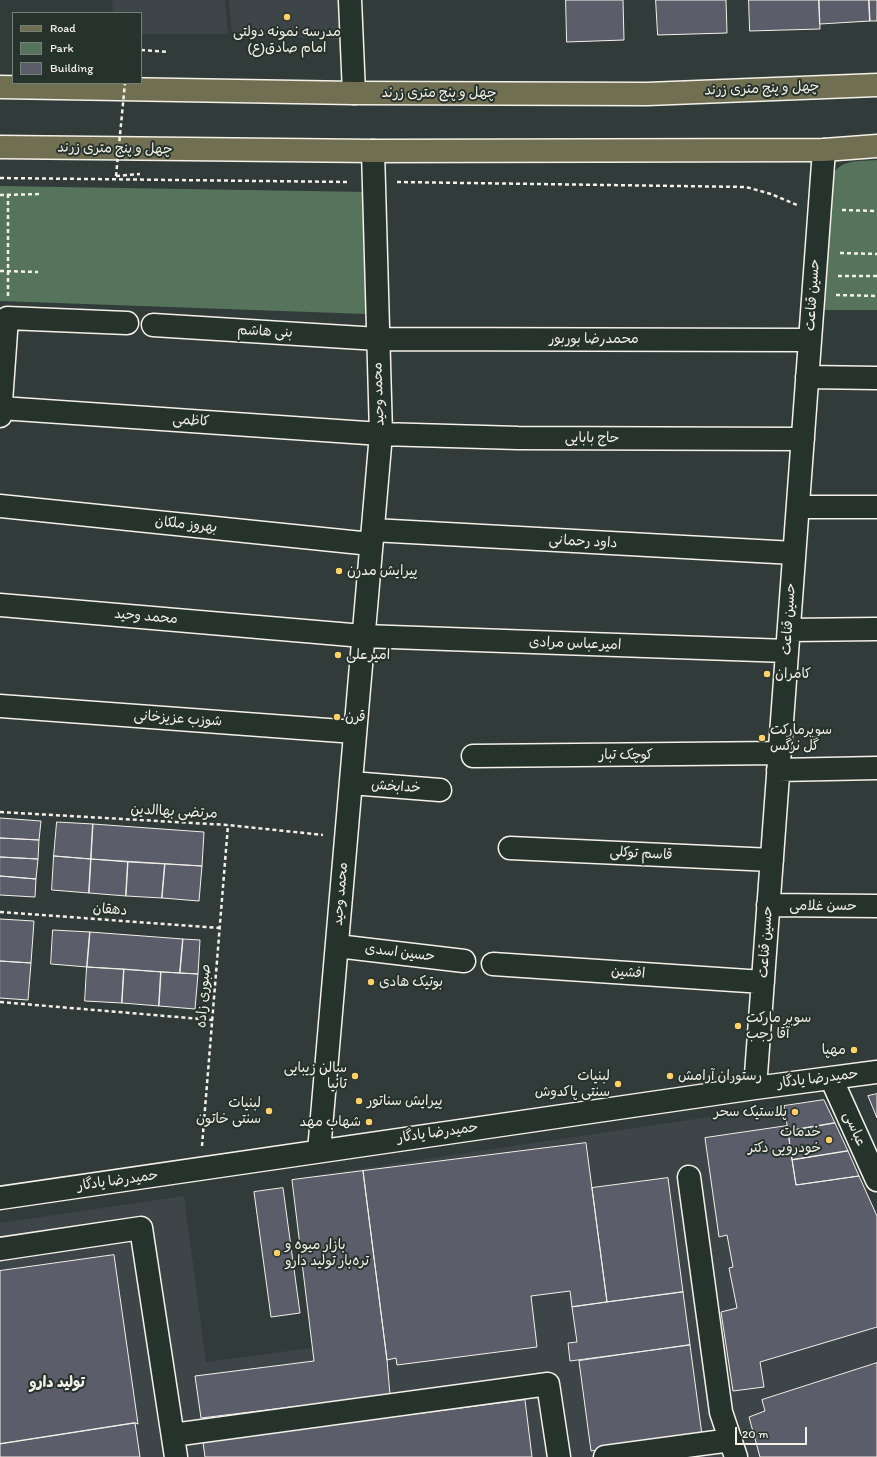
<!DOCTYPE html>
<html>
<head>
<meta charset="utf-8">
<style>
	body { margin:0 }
	#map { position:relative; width:877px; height:1457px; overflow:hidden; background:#313b39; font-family:Itim,sans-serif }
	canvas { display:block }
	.legend { position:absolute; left:12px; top:12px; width:130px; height:72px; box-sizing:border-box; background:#26332d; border:1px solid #787f78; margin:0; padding:5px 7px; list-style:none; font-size:12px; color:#f4f1e8 }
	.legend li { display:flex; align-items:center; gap:8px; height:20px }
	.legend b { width:20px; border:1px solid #787f78 }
	.scale { position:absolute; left:735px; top:1427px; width:72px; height:18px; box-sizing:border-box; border:2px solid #f4f1e8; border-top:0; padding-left:5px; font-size:12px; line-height:14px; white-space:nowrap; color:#f4f1e8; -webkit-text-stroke:3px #26332d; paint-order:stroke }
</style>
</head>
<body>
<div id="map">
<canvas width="877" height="1457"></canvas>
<ul class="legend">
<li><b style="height:5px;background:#716f52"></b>Road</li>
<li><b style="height:11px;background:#56735b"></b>Park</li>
<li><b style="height:11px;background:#5c5d6a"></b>Building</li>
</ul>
<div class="scale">20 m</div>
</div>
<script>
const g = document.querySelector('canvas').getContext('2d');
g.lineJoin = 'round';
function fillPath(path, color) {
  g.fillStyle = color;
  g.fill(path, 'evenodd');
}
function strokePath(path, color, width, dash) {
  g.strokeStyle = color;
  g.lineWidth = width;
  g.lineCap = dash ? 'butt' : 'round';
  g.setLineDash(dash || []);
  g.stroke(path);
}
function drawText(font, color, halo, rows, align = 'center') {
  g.font = font + ' Itim,"Playpen Sans Arabic",sans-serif';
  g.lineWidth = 4;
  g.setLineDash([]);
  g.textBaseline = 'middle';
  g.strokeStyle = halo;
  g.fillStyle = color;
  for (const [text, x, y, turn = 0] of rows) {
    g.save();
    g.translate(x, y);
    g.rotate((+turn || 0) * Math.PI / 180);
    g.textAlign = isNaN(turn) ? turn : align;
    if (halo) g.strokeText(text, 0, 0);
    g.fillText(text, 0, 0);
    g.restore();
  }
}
const built = new Path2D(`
	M 112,0 L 225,0 L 228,34 L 141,34 L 141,13 L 113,13 Z
	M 229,0 L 342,0 L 345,40 L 232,34 Z
	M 824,1100 L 877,1216 L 877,1457 L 0,1457 L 0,1223 L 184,1196 L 206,1362 L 326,1346 L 304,1177 Z`);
const green = new Path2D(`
	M 877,160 L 877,310 L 821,310 L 830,179 C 840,158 856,162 877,160 Z
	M 0,186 L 370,192 L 366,314 L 0,301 Z`);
const building = new Path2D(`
	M 566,0 L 623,0 L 624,40 L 567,42 Z
	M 656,0 L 726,0 L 727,33 L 658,35 Z
	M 749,0 L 819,0 L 820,29 L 750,31 Z
	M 819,0 L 869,0 L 870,21 L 820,24 Z
	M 869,0 L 877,0 L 877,21 L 870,21 Z
	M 0,818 L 41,821 L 39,840 L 0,838 Z
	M 57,822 L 93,824 L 91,859 L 54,856 Z
	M 93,824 L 204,832 L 202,866 L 91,859 Z
	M 0,838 L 39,840 L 38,859 L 0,857 Z
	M 54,856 L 91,859 L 89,893 L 52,890 Z
	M 0,857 L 38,859 L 36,879 L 0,876 Z
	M 91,859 L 128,862 L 126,896 L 89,893 Z
	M 128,862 L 165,864 L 162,898 L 126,896 Z
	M 165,864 L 202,866 L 199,901 L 162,898 Z
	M 0,876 L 36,879 L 35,897 L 0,895 Z
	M 0,919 L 34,921 L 31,963 L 0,961 Z
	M 53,930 L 90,932 L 87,967 L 51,964 Z
	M 90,932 L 183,939 L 180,973 L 87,967 Z
	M 183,939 L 200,940 L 198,974 L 180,973 Z
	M 0,961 L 31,963 L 28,1000 L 0,998 Z
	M 87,967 L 124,969 L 122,1003 L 85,1001 Z
	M 124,969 L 161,972 L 159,1006 L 122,1003 Z
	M 161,972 L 198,974 L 195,1009 L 159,1006 Z
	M 877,1094 L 877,1118 L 868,1096 Z
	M 824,1100 L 835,1123 L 788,1131 L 784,1106 Z
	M 835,1123 L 848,1151 L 792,1160 L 788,1131 Z
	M 787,1126 L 796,1185 L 859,1176 L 877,1216 L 877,1327 L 760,1362 L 764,1387 L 733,1391 L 721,1312 L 737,1308 L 729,1268 L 733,1267 L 727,1235 L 719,1237 L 705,1138 Z
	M 586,1143 L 607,1302 L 572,1307 L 570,1291 L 531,1296 L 537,1347 L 397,1365 L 396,1358 L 387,1360 L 363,1171 Z
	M 848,1151 L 859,1176 L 796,1185 L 792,1160 Z
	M 363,1171 L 387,1360 L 390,1395 L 201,1418 L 195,1376 L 314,1361 L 292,1180 Z
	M 668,1178 L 683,1292 L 607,1302 L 592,1188 Z
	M 283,1188 L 300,1313 L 271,1317 L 254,1192 Z
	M 114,1255 L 138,1424 L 135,1423 L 0,1444 L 0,1271 Z
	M 683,1292 L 690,1345 L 570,1361 L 568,1343 L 577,1342 L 572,1307 Z
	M 690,1345 L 702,1435 L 591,1451 L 579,1361 Z
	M 877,1363 L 877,1457 L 760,1457 L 749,1417 L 765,1411 L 762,1400 Z
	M 525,1400 L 532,1457 L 205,1457 L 203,1442 Z
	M 135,1423 L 140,1457 L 0,1457 L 0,1444 Z`);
const path = new Path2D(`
	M 141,50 L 169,52
	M 116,176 L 140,174
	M 0,178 L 350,182
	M 397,182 L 746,187 L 771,194 L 797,205
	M 0,195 L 41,194
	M 842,210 L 877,211
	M 840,253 L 877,254
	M 0,271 L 38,272
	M 838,276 L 877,276
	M 836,295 L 877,296
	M 8,296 L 8,194
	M 0,812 L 228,825 L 323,835
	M 0,912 L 220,928
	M 0,1002 L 213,1020
	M 202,1146 L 228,825`);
const minor = new Path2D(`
	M 350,0 L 354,93
	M 153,325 L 378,339 L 810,340
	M 807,377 L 877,378
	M 1,408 L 381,434 L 518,438 L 803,439
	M 0,416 L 7,318 L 127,323
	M 0,506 L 371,544
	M 798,507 L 877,507
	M 373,530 L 794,553
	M 0,605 L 363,636 L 787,651
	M 789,630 L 877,629
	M 0,706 L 355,732
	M 473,756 L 780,753
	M 778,770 L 877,768
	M 351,783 L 440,790
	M 510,848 L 772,860
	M 768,905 L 877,906
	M 337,946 L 464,961
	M 493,964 L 763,982
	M 831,1078 L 877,1180
	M 755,1088 L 824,150
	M 319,1151 L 381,434 L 373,151
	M 689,1177 L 721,1412 L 736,1457
	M 0,1198 L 755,1088 L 877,1072
	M 0,1249 L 141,1228 L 176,1457
	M 173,1435 L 548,1384 L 559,1457
	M 605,1457 L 731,1440`);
const major = new Path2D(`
	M 0,87 L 354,93 L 647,94 L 877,85
	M 0,147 L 373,151 L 824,150 L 877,146`);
const pathBridge = new Path2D(`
	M 116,176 L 125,83`);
const markers = [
	[287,17,4,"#ffd166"],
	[339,571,4,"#ffd166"],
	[338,655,4,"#ffd166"],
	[767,674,4,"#ffd166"],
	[337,717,4,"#ffd166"],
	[762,738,4,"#ffd166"],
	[371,982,4,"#ffd166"],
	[738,1026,4,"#ffd166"],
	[854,1050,4,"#ffd166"],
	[355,1076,4,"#ffd166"],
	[670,1076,4,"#ffd166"],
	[618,1084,4,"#ffd166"],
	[359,1101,4,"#ffd166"],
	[269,1111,4,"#ffd166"],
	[795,1112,4,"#ffd166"],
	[369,1122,4,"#ffd166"],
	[829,1140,4,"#ffd166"],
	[277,1253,4,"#ffd166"]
];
const poiNames = [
	["مدرسه نمونه دولتی",287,32,"center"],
	["امام صادق(ع)",287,48,"center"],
	["پیرایش مدرن",347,571],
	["امیرعلی",346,655],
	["کامران",775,674],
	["قرن",345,717],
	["سوپرمارکت",770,730],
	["گل نرگس",770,746],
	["بوتیک هادی",379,982],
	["سوپر مارکت",746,1018],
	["آقا رجب",746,1034],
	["مهپا",846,1050,"right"],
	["سالن زیبایی",347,1068,"right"],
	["تانیا",347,1084,"right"],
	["لبنیات",610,1076,"right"],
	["سنتی پاکدوش",610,1092,"right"],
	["رستوران آرامش",678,1076],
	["پیرایش سناتور",367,1101],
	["لبنیات",261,1103,"right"],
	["سنتی خاتون",261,1119,"right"],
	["پلاستیک سحر",787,1112,"right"],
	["شهاب مهد",361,1122,"right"],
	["خدمات",821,1132,"right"],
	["خودرویی دکتر",821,1148,"right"],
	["بازار میوه و",285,1245],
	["تره‌بار تولید دارو",285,1261]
];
const streetNames = [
	["چهل و پنج متری زرند",762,89,-2],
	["چهل و پنج متری زرند",439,93],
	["چهل و پنج متری زرند",115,149,1],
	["حسین قناعت",813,295,-86],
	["بنی هاشم",265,332,3],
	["محمدرضا بوربور",594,339],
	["محمد وحید",379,394,-92],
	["کاظمی",191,421,4],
	["حاج بابایی",592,438],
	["بهروز ملکان",186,525,6],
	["داود رحمانی",583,542,3],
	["محمد وحید",146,617,5],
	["حسین قناعت",789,619,-86],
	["امیرعباس مرادی",575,644,2],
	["شوزب عزیزخانی",178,719,4],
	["کوچک تبار",626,755],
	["خدابخش",396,787,4],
	["مرتضی بهاالدین",174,812,3],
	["قاسم توکلی",641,854,3],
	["محمد وحید",341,894,-85],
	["حسن غلامی",823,906],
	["دهقان",110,910,4],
	["حسین قناعت",766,942,-86],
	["حسین اسدی",400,953,7],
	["افشین",628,973,4],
	["صبوری زاده",204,996,-86],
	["حمیدرضا یادگار",818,1079,-7],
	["عباسی",854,1129,66],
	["حمیدرضا یادگار",438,1133,-8],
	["حمیدرضا یادگار",118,1181,-8]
];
const neighbourhoodNames = [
	["تولید دارو",57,1383]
];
fillPath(built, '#3e4548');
fillPath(green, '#56735b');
fillPath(building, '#5c5d6a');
strokePath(building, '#f4f1e8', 1);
strokePath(minor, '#f4f1e8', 25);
strokePath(major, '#f4f1e8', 25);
strokePath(path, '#f4f1e8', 2.5, [4, 3]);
strokePath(minor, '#26332d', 22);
strokePath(major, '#716f52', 22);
strokePath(pathBridge, '#f4f1e8', 2.5, [4, 3]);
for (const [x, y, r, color] of markers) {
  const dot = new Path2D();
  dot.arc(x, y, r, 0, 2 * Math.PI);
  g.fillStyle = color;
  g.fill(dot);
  strokePath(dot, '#26332d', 1.5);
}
drawText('14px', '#f4f1e8', '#26332d', poiNames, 'left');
drawText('14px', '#f4f1e8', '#26332d', streetNames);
drawText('bold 15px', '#f4f1e8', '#26332d', neighbourhoodNames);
</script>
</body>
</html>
